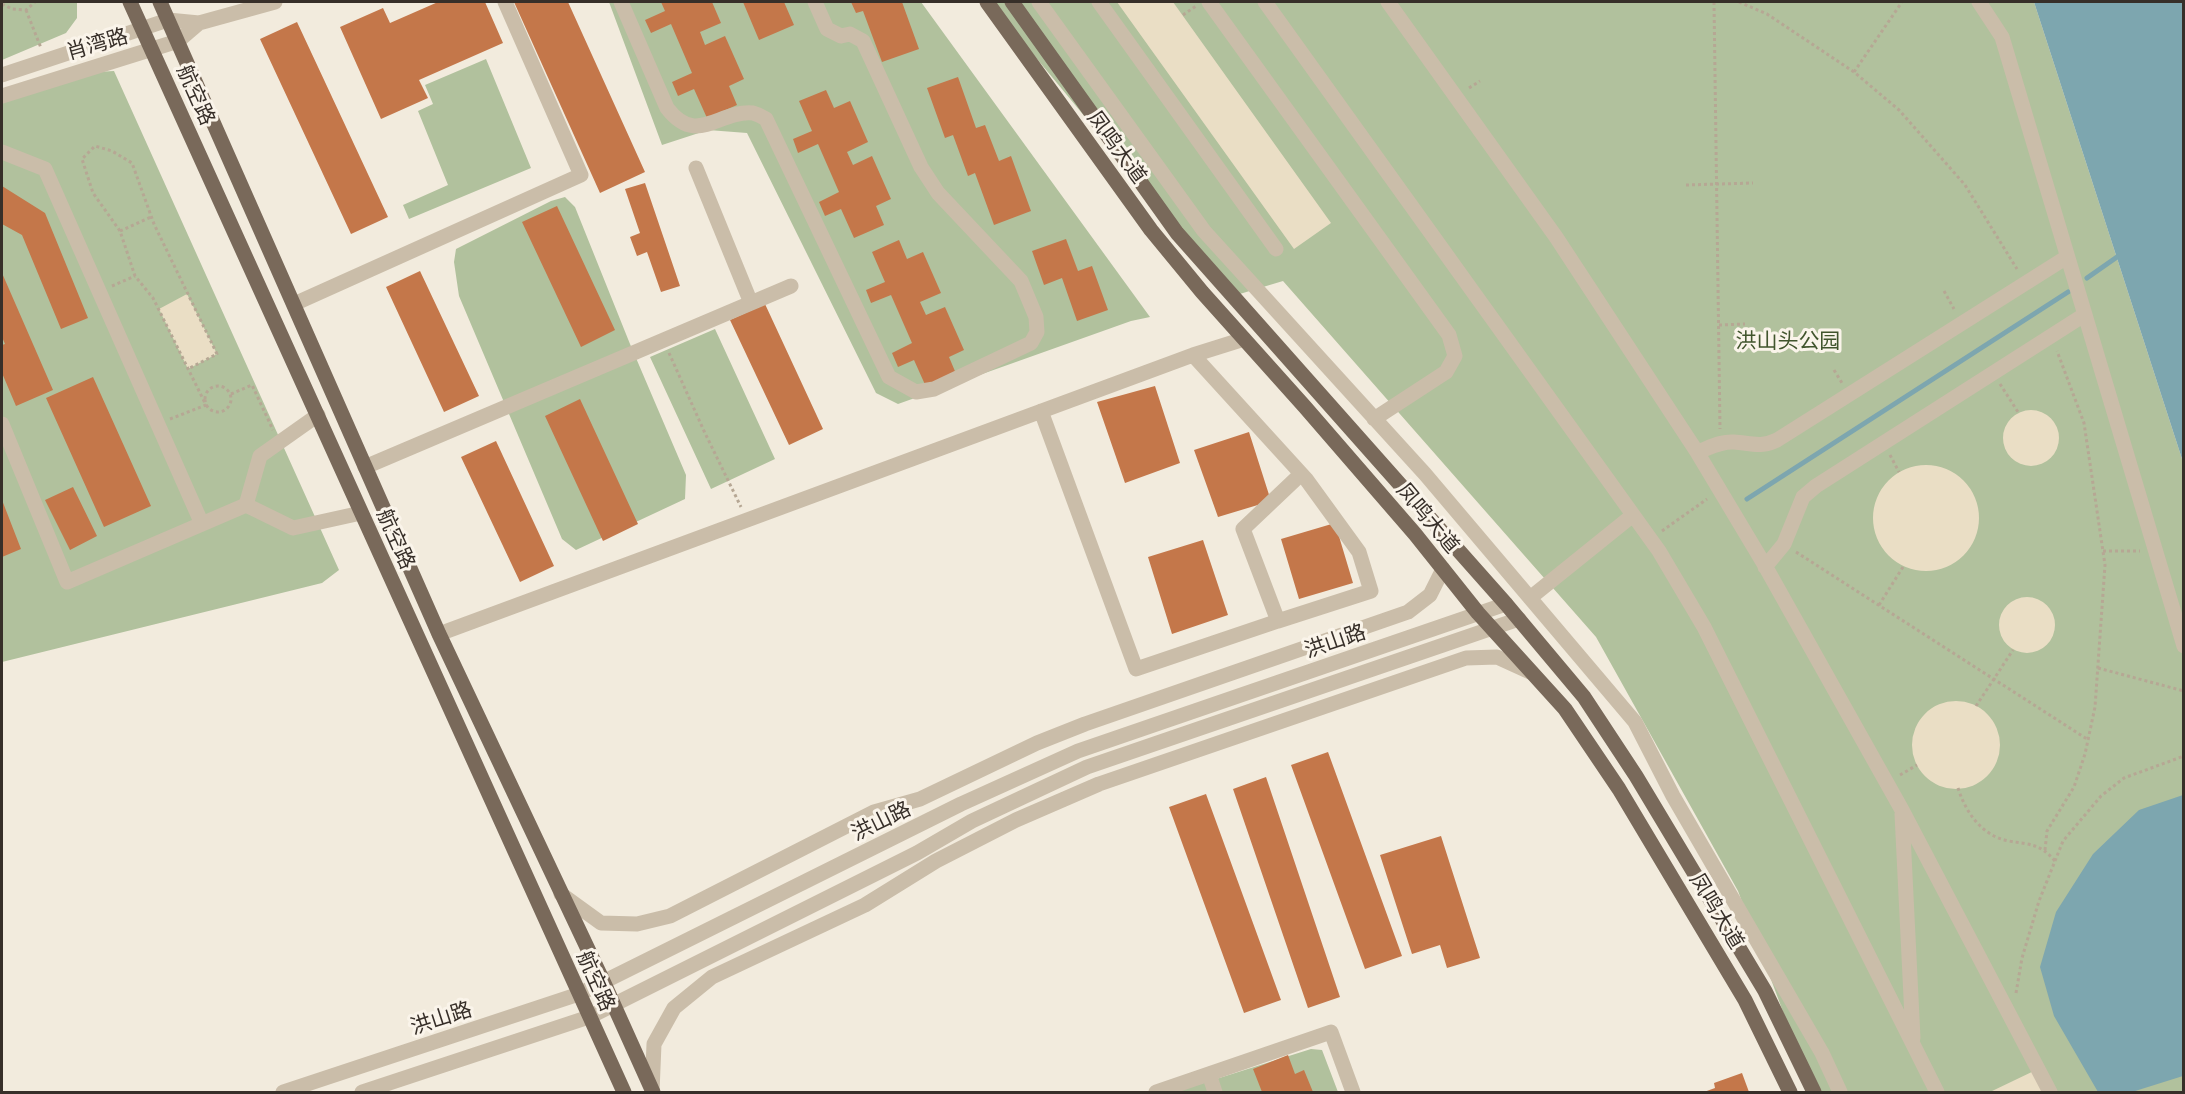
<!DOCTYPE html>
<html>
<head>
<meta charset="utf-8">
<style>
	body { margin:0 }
	#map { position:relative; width:2185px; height:1094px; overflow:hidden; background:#f2ebdd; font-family:Barlow,sans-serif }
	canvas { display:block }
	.frame { position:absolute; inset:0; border:3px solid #372f29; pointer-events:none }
</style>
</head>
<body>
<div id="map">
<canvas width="2185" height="1094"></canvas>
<div class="frame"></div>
</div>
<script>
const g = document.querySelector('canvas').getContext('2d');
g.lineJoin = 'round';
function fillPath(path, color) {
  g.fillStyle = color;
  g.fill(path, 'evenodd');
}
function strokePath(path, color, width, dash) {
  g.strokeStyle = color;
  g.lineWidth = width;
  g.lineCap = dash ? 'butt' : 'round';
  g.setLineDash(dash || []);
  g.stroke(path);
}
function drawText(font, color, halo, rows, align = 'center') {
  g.font = font + ' Barlow,"Noto Sans SC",sans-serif';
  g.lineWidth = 6;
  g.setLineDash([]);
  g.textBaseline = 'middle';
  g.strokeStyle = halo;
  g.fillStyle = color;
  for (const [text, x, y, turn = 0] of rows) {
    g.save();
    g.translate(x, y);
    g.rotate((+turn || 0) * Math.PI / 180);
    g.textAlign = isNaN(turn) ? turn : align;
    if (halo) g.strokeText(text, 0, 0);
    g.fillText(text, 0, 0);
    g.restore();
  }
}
const green = new Path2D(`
	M 2,2 L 77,2 L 77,18 L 66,33 L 2,60 Z
	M 609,2 L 921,2 L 1150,317 L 1131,321 L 898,404 L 876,393 L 747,133 L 708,130 L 662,145 Z
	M 990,2 L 2034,2 L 2183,462 L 2183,1092 L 1813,1092 L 1738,891 L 1596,637 L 1283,281 L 1233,296 Z
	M 486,59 L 531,168 L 409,219 L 403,205 L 448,185 L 418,111 L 433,104 L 425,85 Z
	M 114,71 L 339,570 L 322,583 L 2,662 L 2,103 L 96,72 Z
	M 565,197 L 575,207 L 630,344 L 686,475 L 685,499 L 576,550 L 562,539 L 459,296 L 454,262 L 456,249 L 551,201 Z
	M 715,329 L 775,459 L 711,489 L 650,357 Z
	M 1311,1049 L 1322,1050 L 1338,1092 L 1175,1092 Z`);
const plaza = new Path2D(`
	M 1117,2 L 1173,2 L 1331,223 L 1294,249 Z
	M 187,294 L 217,354 L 188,369 L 159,309 Z
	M2003 438a28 28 0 1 1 56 0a28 28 0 1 1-56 0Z
	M1873 518a53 53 0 1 1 106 0a53 53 0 1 1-106 0Z
	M1999 625a28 28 0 1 1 56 0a28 28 0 1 1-56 0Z
	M1912 745a44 44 0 1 1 88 0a44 44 0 1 1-88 0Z
	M 2038,1069 L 2050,1092 L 1990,1092 Z`);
const water = new Path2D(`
	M 2034,2 L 2183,2 L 2183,462 Z
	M 2183,795 L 2183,1076 L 2132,1092 L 2098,1092 L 2054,1016 L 2040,967 L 2056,912 L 2093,854 L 2139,810 Z`);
const stream = new Path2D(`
	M 2087,278 L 2117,257
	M 1747,499 L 2068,292`);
const building = new Path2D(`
	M 438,2 L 485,2 L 503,43 L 419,80 L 428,98 L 381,119 L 340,27 L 383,8 L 390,23 Z
	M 514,2 L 568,2 L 645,172 L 600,193 Z
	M 661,2 L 712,2 L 721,23 L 700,32 L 705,45 L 725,36 L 744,79 L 729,86 L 737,105 L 707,118 L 694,89 L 678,96 L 672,82 L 692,73 L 671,24 L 651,33 L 645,20 L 665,11 Z
	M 743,2 L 784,2 L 794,25 L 759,40 Z
	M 851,2 L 902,2 L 919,49 L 882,62 L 863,11 L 856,13 Z
	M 297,22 L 388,217 L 351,234 L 260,39 Z
	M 958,77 L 976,128 L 985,125 L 999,161 L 1011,156 L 1031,211 L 994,225 L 975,173 L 968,176 L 953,135 L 945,138 L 927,88 Z
	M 826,90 L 834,108 L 850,101 L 868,142 L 847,152 L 853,165 L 872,156 L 891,199 L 876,206 L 884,225 L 854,238 L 841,209 L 825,216 L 819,202 L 839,192 L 818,144 L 798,153 L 793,139 L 812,131 L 799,101 Z
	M 645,183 L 680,286 L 661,292 L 647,252 L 637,256 L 630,237 L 640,233 L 625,189 Z
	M 2,186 L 45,213 L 88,318 L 61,329 L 22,235 L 2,224 Z
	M 557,206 L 615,330 L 581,347 L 522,222 Z
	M 1066,239 L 1078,271 L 1092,266 L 1108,310 L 1077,321 L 1062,278 L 1044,285 L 1032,251 Z
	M 899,240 L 907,259 L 923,252 L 941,293 L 920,302 L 926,315 L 945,307 L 964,350 L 949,357 L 957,376 L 927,389 L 914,360 L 898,367 L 892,353 L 912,343 L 891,295 L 871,303 L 866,290 L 885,282 L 872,252 Z
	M 420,271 L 479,396 L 444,412 L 386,287 Z
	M 2,273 L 53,390 L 16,406 L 2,373 L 2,345 L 5,344 L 2,337 Z
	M 765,304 L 823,429 L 789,445 L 730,320 Z
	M 93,377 L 151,506 L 104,527 L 46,398 Z
	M 1155,386 L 1180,463 L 1125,483 L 1097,402 Z
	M 580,399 L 638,524 L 603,541 L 545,416 Z
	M 1249,432 L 1271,501 L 1218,517 L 1194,450 Z
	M 496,441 L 554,566 L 520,582 L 461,457 Z
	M 73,487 L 97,536 L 70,550 L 45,500 Z
	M 2,500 L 21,549 L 2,557 Z
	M 1335,523 L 1353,583 L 1299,599 L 1281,539 Z
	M 1203,540 L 1228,615 L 1172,634 L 1148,557 Z
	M 1328,752 L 1402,956 L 1365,969 L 1291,765 Z
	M 1266,777 L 1340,997 L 1308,1008 L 1233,789 Z
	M 1206,794 L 1281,1000 L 1244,1013 L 1169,807 Z
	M 1441,836 L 1480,958 L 1447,968 L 1440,945 L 1412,954 L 1380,855 Z
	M 1288,1055 L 1295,1074 L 1304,1070 L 1313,1092 L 1262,1092 L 1253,1069 Z
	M 1742,1073 L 1749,1092 L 1704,1092 L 1715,1088 L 1714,1083 Z`);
const path = new Path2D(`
	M 1714,2 L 1720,429
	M 1739,2 L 1767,14 L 1854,72 L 1899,110 L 1965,185 L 2017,269
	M 2,4 L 12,9 L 26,10 L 35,2
	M 26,10 L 41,48
	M 1183,15 L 1196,6
	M 1854,72 L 1902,2
	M 1469,88 L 1480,81
	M 1686,185 L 1753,183
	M 120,231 L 151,217
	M 112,286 L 135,276
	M 1944,291 L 1954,309
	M 1719,325 L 1745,324
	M 669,353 L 704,431 L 741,507
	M 1834,370 L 1842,383
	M 2000,384 L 2018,412
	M205 399a13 13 0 1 1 26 0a13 13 0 1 1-26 0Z
	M 231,394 L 252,385 L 273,430
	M 170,419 L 206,405 L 153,298 L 135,276 L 120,231 L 93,193 L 82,159 L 95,146 L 112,151 L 132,163 L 154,224 L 217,354 L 188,369
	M 1890,455 L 1899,472
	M 1662,531 L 1707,499
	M 2103,551 L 2140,551
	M 1796,552 L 2087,739
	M 1879,605 L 1903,567
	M 2098,668 L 2184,691
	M 1976,706 L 2013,650
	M 1900,775 L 1917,765
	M 1958,788 C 1966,813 1982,836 2009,841 C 2031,845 2039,843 2055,861
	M 2045,850 L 2047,831 L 2074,787 L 2085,754 L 2095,707 L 2105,565 L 2084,423 L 2057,351
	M 2016,993 L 2022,958 L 2039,901 L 2063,841 L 2101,796 L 2124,778 L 2184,756`);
const minor = new Path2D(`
	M 621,2 L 667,108 C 697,147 718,110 753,113 C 757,114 763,117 766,119 L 889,377 L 916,392 L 934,389 L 1031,343 L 1037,332 L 1036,317 L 1021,281 L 938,193 L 921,167 L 863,41 L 850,34 L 841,36 L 827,29 L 815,2
	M 1039,2 L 1204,231 L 1425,474 L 1635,722 L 1673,796 L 1822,1053 L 1840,1092
	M 1099,2 L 1276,249
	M 1209,2 L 1449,335 L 1455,356 L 1446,372 L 1374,419
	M 1265,2 L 1659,551 L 1704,627 L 1937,1092
	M 1388,2 L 1556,237 L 1697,452 L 1764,564 L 1902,810 L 2050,1092
	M 1979,2 L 2002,37 L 2184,646
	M 2,75 L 168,20 L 199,23 L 275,2
	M 2,96 L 178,41 L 199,23
	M 2,152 L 45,169 L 202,524
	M 696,168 L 751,303
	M 294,304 L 581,175 L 505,2
	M 1193,355 L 1306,479 L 1359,552 L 1371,591 L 1278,621 L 1243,529 L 1301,474
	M 1041,411 L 1136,669 L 1278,621
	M 318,415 L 260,456 L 246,505 L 293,528 L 361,513
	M 2,424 L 67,582 L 246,505
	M 1697,452 C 1709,448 1721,441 1734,442 C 1750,443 1761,448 1777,440 L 2067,257
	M 365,467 L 791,286
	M 1765,567 L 1784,544 L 1803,497 L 1816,486 L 2084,315
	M 1530,598 L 1633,515
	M 439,634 L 1193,355 L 1244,339
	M 1902,814 L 1913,1038
	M 561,894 L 601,923 L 637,924 L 670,916 L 874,812 L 920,799 L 1037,743 L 1085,724 L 1408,612 L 1430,595 L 1443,569
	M 1209,1074 L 1215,1092
	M 283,1092 L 579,994 L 961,804 L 1078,751 L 1506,604
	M 362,1092 L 589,1017 L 917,853 L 972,821 L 1087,767 L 1519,619
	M 652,1092 L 654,1044 L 674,1008 L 712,977 L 865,905 L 936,861 L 1016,820 L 1099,784 L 1466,658 L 1497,657 L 1532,673
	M 1156,1092 L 1331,1032 L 1353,1092`);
const major = new Path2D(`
	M 130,2 L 624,1092
	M 160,2 L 439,634 L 603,981 L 653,1092
	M 987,2 L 1151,230 L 1202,292 L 1305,407 L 1415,534 L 1478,613 L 1565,709 L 1619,789 L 1745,1000 L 1790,1092
	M 1012,2 L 1177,233 L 1506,604 L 1584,697 L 1636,776 L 1765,991 L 1814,1092`);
const streetNames = [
	["肖湾路",97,44,-16],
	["航空路",196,95,66],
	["凤鸣大道",1117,147,54],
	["凤鸣大道",1428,518,50],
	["航空路",396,539,66],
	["洪山路",1335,641,-19],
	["洪山路",881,821,-26],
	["凤鸣大道",1717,911,59],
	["航空路",596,981,66],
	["洪山路",441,1018,-18]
];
const parkNames = [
	["洪山头公园",1788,341]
];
fillPath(green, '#b1c19d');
fillPath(plaza, '#eadec5');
fillPath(water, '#7da6af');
strokePath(stream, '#7da6af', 5);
fillPath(building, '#c4774a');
strokePath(path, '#b6a794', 3, [3, 3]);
strokePath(minor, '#cabda9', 15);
strokePath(major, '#79695a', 15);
drawText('21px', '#372f29', '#faf4ea', streetNames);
drawText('21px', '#41552d', '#faf4ea', parkNames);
</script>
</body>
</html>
